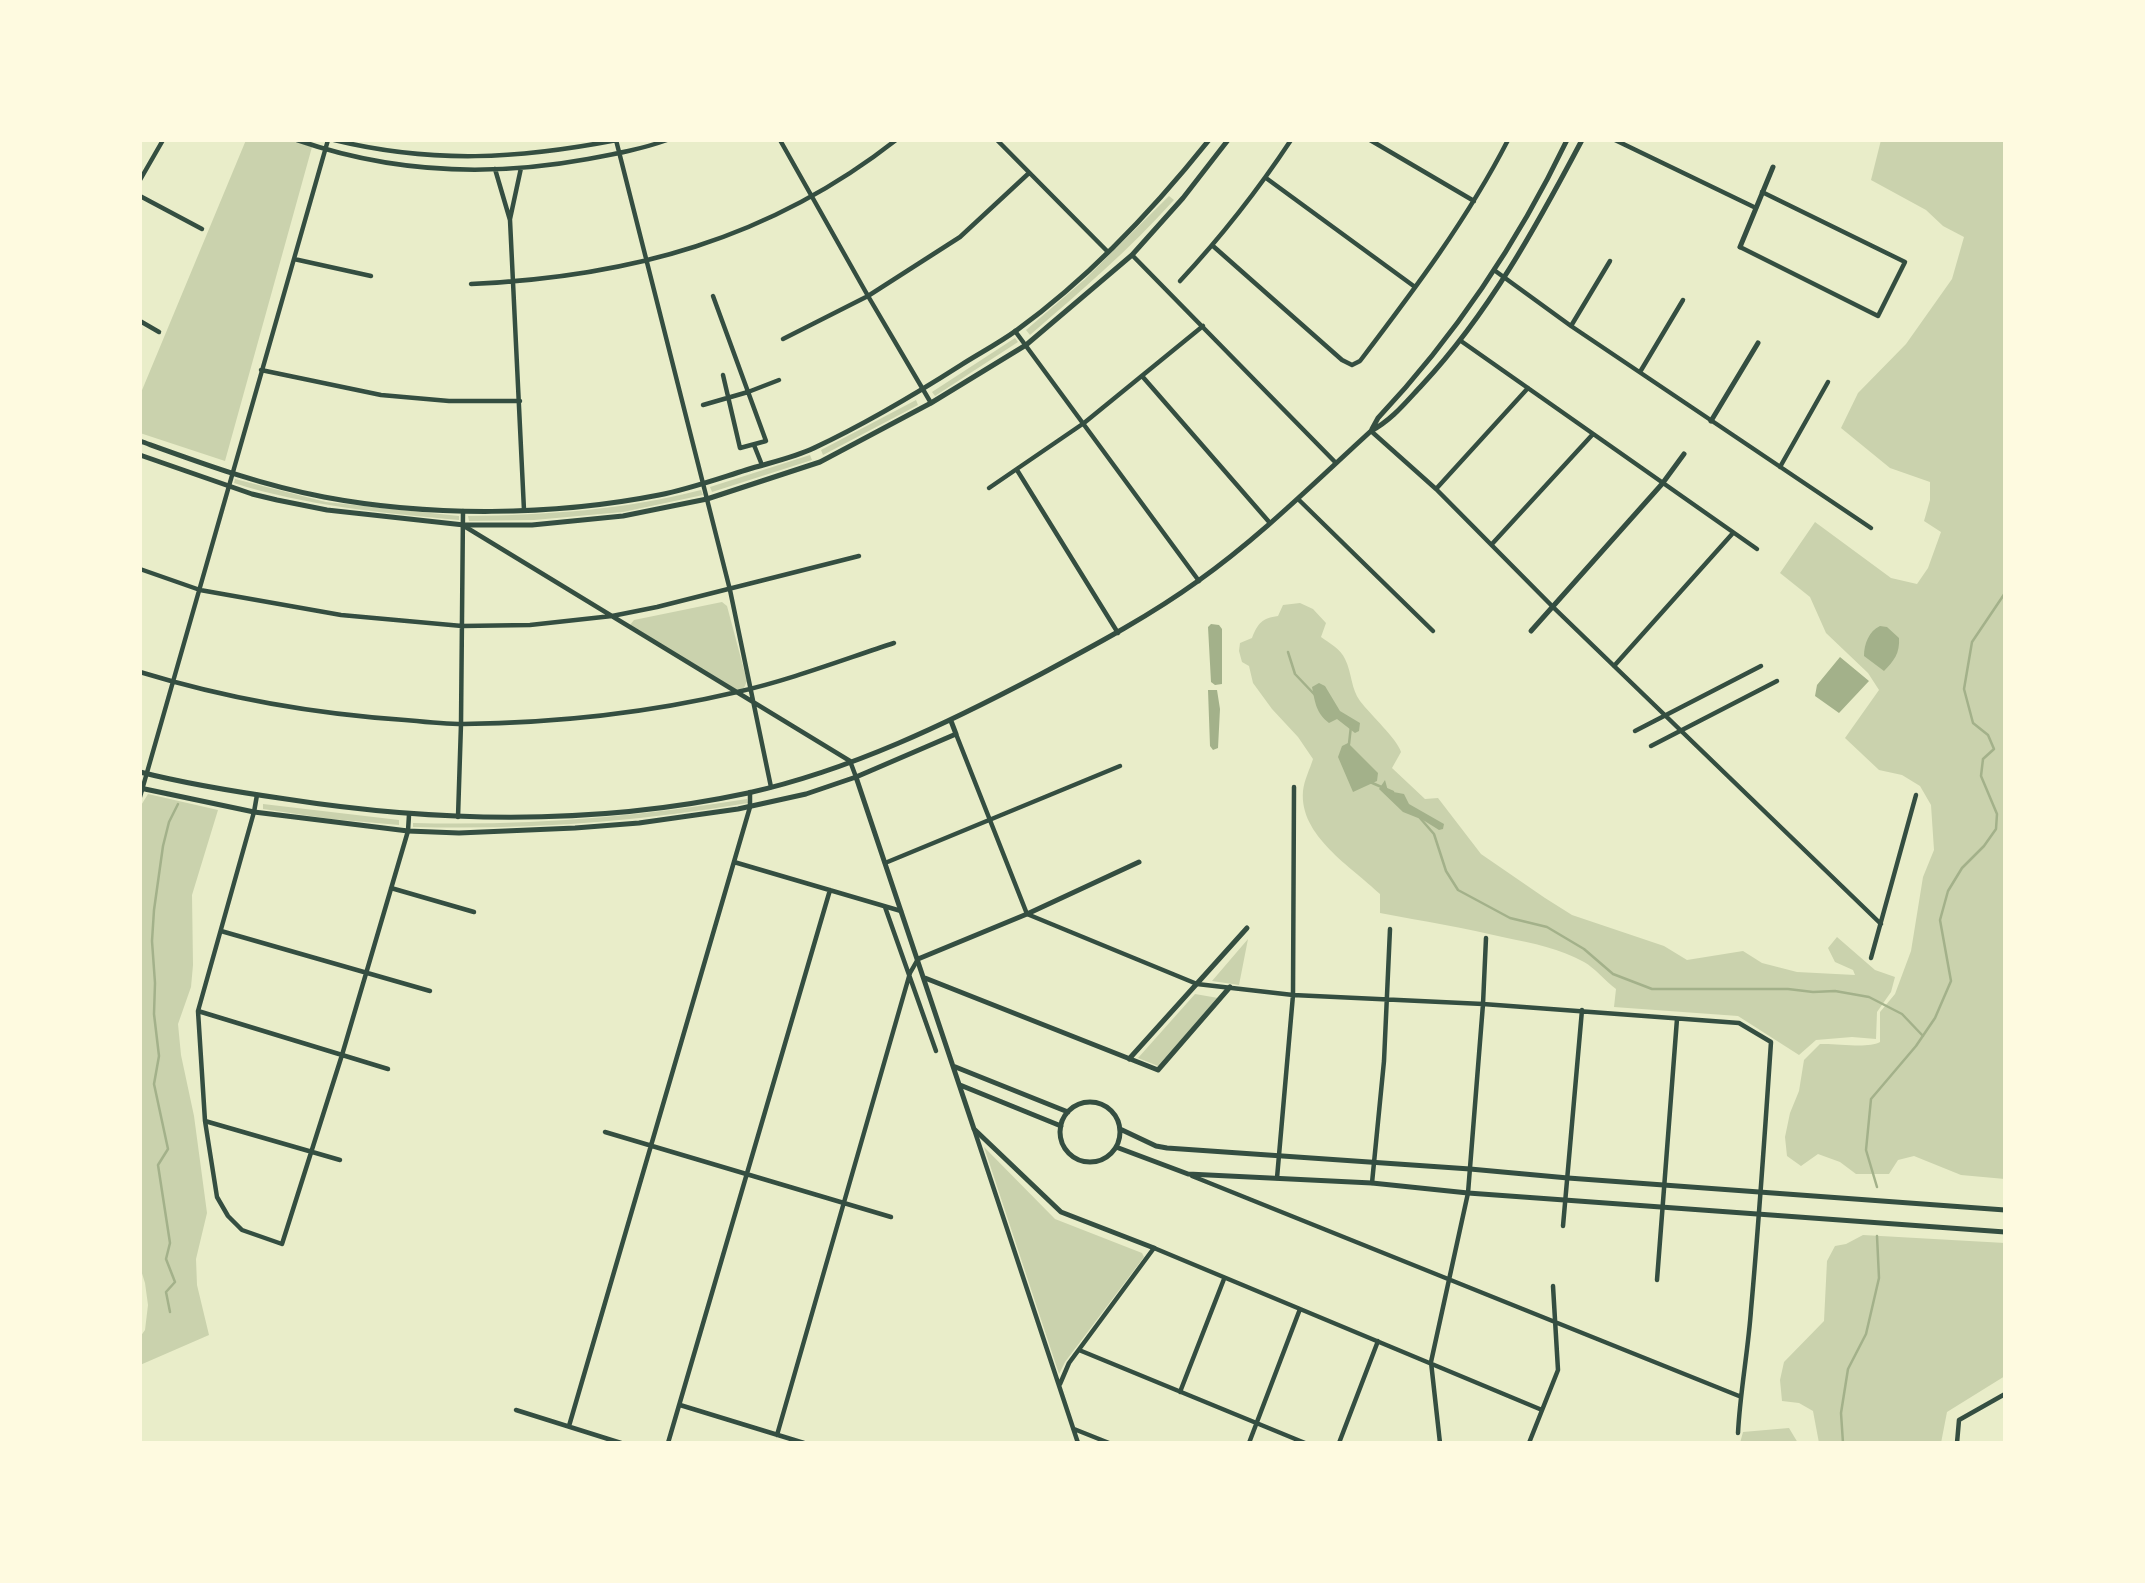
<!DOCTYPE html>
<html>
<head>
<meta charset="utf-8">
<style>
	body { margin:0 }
	#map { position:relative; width:2145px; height:1583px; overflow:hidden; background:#e9edc9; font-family:"Archivo Narrow",sans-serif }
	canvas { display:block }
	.frame { position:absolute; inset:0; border:142px solid #fefae0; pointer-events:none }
</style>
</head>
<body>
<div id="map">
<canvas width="2145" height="1583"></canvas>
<div class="frame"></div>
</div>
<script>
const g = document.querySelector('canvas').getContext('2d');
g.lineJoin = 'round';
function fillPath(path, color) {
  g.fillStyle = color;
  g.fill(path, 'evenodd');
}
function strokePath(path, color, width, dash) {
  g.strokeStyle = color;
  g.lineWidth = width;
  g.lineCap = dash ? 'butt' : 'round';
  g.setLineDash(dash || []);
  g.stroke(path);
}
const green = new Path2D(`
	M 246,140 L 292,140 L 312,147 L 225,461 L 140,433 L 140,395 Z
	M 1881,140 L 2005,140 L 2005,1179 L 1961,1175 L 1914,1156 L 1898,1160 L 1889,1174 L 1856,1174 L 1840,1162 L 1818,1154 L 1801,1166 L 1787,1156 L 1785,1137 L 1790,1113 L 1799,1091 L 1804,1060 L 1820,1044 C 1836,1043 1867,1049 1880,1042 L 1880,1012 L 1895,994 L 1911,951 L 1923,877 L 1934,850 L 1931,805 L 1920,786 L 1902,775 L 1879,770 L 1845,738 L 1879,690 L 1868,673 L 1826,633 L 1810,597 L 1780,573 L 1815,522 L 1891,578 L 1917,584 L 1928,568 L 1941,532 L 1924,521 L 1930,500 L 1930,482 L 1890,468 L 1841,428 L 1858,393 L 1906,344 L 1952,279 L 1964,237 L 1943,226 L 1926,210 L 1871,180 Z
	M 1169,196 L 1174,200 C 1130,249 1080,292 1030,335 L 1026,330 L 1084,280 Z
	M 1015,338 L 1018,342 L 935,396 L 932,392 Z
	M 916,400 L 918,405 L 823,455 L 821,450 Z
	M 810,455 L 812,460 L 712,492 L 710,487 Z
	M 235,479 L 326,502 L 459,516 L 459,520 C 383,513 306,506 234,483 Z
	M 701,490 L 703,495 L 623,512 L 534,520 L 469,521 L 468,516 C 547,515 624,510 701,490 Z
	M 722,602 L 727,606 L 747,681 L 744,688 L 735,690 L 630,625 L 634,620 Z
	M 1300,603 L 1313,609 L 1326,623 L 1321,637 C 1329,643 1341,649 1345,659 C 1352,673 1351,689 1360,701 C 1370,714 1398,740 1401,752 L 1392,768 L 1425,799 L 1438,798 L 1481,854 L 1545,898 L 1572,915 L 1664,946 L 1687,960 L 1743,951 L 1762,963 L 1797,972 L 1855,975 L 1853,970 L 1835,962 L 1828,948 L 1837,937 L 1875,970 L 1895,977 L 1891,992 L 1877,1012 L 1876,1039 L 1852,1037 L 1816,1040 L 1799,1055 L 1738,1016 L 1614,1007 L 1616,989 C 1605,981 1595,968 1584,962 C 1561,949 1532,943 1507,938 C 1465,928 1423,921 1380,913 L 1380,894 C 1352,867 1299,836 1303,791 C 1304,780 1310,769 1313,759 L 1298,737 L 1272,709 L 1253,683 L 1249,666 L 1242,662 L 1239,651 L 1240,643 L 1252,638 C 1258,623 1262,618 1278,616 L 1283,605 Z
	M 148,794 L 218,810 L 192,895 L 193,965 L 191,987 L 178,1024 L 181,1055 L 194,1116 L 207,1213 L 196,1259 L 197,1285 L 209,1335 L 140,1365 L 140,1337 L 145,1330 L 148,1305 L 145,1283 L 140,1267 L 140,807 Z
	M 747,799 L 748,803 C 636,822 526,830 413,827 L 413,823 C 528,826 634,817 747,799 Z
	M 263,804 L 399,820 L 399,825 L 331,819 L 263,809 Z
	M 1248,939 L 1239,985 L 1212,981 Z
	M 1195,994 L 1218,998 L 1158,1066 L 1138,1058 Z
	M 984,1147 L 1055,1219 L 1142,1253 L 1144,1257 L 1065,1362 L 1059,1374 Z
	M 1863,1235 L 2005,1243 L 2005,1337 L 2003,1339 L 2005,1342 L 2005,1376 L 1947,1412 L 1941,1443 L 1819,1443 L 1813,1411 L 1799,1403 L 1782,1401 L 1780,1380 L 1784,1362 L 1824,1321 L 1827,1261 L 1835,1246 L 1846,1244 Z
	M 1789,1428 L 1798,1443 L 1740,1443 L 1743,1432 Z`);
const water = new Path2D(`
	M 1211,624 L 1219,625 L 1222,629 L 1222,684 L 1215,685 L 1211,682 L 1208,627 Z
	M 1880,626 L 1887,627 L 1899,638 C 1900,653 1894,661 1884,671 L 1864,656 C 1864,644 1869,631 1880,626 Z
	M 1840,657 L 1869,681 L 1839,713 L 1815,696 L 1817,685 Z
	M 1319,683 L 1325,686 L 1340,711 L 1360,723 L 1359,731 L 1355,733 L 1337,719 L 1329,723 C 1316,713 1315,702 1312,687 Z
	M 1208,690 L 1217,690 L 1220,709 L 1218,748 L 1213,750 L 1210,746 Z
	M 1348,743 L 1378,773 L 1377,781 L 1353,792 L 1338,757 L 1342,746 Z
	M 1385,780 L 1388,791 L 1404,794 L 1409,804 L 1444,824 L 1443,829 L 1439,830 L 1423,820 L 1403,812 L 1379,789 Z`);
const stream = new Path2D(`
	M 1288,652 L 1295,674 L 1315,695
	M 1349,744 L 1351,726
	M 1370,782 L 1393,792
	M 1420,818 L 1434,834 L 1446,871 L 1458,890 L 1510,918 L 1547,927 L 1584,949 L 1613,974 L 1652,989 L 1788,989 L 1813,992 L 1835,991 L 1869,997 L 1902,1014 L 1923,1036
	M 1877,1187 L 1866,1150 L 1871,1099 L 1916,1046 L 1935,1018 L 1951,981 L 1940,920 L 1948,891 L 1962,868 L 1984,846 L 1996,829 L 1997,814 L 1981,776 L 1983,759 L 1994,749 L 1988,735 L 1973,723 L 1964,689 L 1972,642 L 2005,593
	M 170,1312 L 166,1292 L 175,1282 L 166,1259 L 170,1243 L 158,1165 L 168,1149 L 154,1084 L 159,1056 L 154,1014 L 155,983 L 152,941 L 154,910 L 163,846 L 169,822 L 178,804
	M 1843,1443 L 1841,1413 L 1848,1369 L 1866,1334 L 1879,1278 L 1877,1236`);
const minor = new Path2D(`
	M 297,140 C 392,173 490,177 588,159 C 615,154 642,149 667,140
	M 334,140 C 433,164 518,159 617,140
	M 616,140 L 730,590 L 771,787
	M 780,140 L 868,296 L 931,403
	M 997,140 L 1108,252
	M 1370,140 L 1474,201
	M 1615,140 L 1756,208
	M 495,169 L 510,220 L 524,510
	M 1266,178 L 1415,287
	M 140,180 L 163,140
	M 140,196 L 202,229
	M 510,219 L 521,168
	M 1213,246 L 1342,360 L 1352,365 L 1360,361 C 1414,290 1467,220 1508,140
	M 1740,247 L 1878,316 L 1905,262 L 1762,192
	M 1132,255 L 1336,463
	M 294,259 L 371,276
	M 1494,270 L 1571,326 L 1871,528
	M 1180,281 C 1221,237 1258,190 1291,140
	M 471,284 C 629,277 770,239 896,140
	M 713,296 L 766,441 L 740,448 L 723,375
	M 140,321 L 159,332
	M 1571,326 L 1610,261
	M 1015,331 L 1199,581
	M 783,339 L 868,296 L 960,237 L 1029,173
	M 1461,341 L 1757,549
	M 261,370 L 381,395 L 449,401 L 520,401
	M 1640,372 L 1683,300
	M 1142,376 L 1270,523
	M 703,405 L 748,392 L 779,380
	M 1371,431 L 1436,489 L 1553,607 L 1881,924
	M 754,445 L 762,465
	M 1780,467 L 1828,382
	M 1017,470 L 1118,633
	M 989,488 L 1084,423 L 1203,326
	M 1436,489 L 1528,388
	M 1298,499 L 1433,631
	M 464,526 L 850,761 L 856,777
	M 1492,544 L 1593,434
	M 140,569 L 200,590 L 341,615 L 462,626 L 530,625 L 612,616 L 657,607 L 859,556
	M 1614,666 L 1733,533
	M 140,672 C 225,698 316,714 405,720 C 425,722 444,724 463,724 C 555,723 648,713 737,692 C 790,680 842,660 894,643
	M 1635,731 L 1761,666
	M 956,734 L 1027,914 L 1197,984 L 1293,995 L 1483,1004 L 1739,1023 L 1771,1042 C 1765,1132 1759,1221 1751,1310 C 1748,1352 1740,1392 1738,1433
	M 1651,746 L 1777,681
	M 257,795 L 254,812 L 198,1011 L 205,1121 L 217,1197 L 228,1216 L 242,1230 L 282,1244 L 342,1055 L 408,831 L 409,815
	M 140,797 L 328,140
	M 458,817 L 461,724 L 463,511
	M 734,862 L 901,911
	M 885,863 L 1120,766
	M 391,888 L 474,912
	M 885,907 L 936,1051
	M 221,931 L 430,991
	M 1871,958 L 1916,795
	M 198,1011 L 388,1069
	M 205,1121 L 340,1160
	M 974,1129 L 1078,1443
	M 605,1132 L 891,1217
	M 1192,1176 L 1739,1396
	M 1277,1178 L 1293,995 L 1294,787
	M 1372,1183 L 1384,1061 L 1390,929
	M 1563,1226 L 1582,1010
	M 1657,1280 L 1677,1019
	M 1079,1350 L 1305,1443
	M 1060,1384 L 1069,1363 L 1154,1248 L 1542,1410
	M 1180,1392 L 1224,1279
	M 680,1405 L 804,1443
	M 516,1410 L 621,1443
	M 569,1426 L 750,807 L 750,792
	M 1074,1429 L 1109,1443
	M 777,1435 L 910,973 L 918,959
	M 668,1443 L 830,890
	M 1249,1443 L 1300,1309
	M 1339,1443 L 1378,1341
	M 1440,1443 L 1431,1362 L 1468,1193 L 1483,1004 L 1486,938
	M 1529,1443 L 1558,1370 L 1553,1286
	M 1957,1443 L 1959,1420 L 2005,1394`);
const tertiary = new Path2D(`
	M 1740,247 L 1773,167
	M 1711,421 L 1758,343
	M 1372,429 L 1378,418 C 1455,336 1518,242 1567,140
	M 140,441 C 201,463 260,485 324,497 C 430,517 553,516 659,495 C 689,489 717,479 746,470 C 768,463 793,458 814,448 C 865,424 914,395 961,365 C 980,353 999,343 1017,330 C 1090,277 1153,210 1209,140
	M 140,455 L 252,494 L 277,500 L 327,510 L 464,525 L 532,525 L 623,516 L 707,499 L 820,462 L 931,403 L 1026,345 L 1132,255 L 1183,198 L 1228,140
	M 1531,631 L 1662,484 L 1684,454
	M 140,772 C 187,784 237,792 286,799 C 440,823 594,826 748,793 C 851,770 948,723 1041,674 C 1095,645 1148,617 1198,581 C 1260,537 1315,482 1371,431 C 1392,420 1406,402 1422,385 C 1489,313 1536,227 1582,140
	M 856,777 L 974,1129 L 1061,1212 L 1154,1248
	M 140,788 L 254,812 L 408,831 L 459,833 L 575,828 L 639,823 L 738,809 L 806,794 L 856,777 L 956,734 L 951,721
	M 918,959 L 1027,914 L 1139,862
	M 925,978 L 1158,1070 L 1230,987
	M 1129,1059 L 1247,928
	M 953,1066 L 1068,1112
	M 960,1085 L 1061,1126
	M1060 1132a30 30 0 1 1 60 0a30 30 0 1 1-60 0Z
	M 1120,1129 L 1156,1146 L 1167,1148 L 1470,1169 L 1568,1178 L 2005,1210
	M 1116,1147 L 1188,1174 L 1372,1183 L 1468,1193 L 2005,1232`);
fillPath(green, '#cad2ad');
fillPath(water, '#a3b18a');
strokePath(stream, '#a3b18a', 2.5);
strokePath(minor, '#344e41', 4.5);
strokePath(tertiary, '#344e41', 5);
</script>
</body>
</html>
